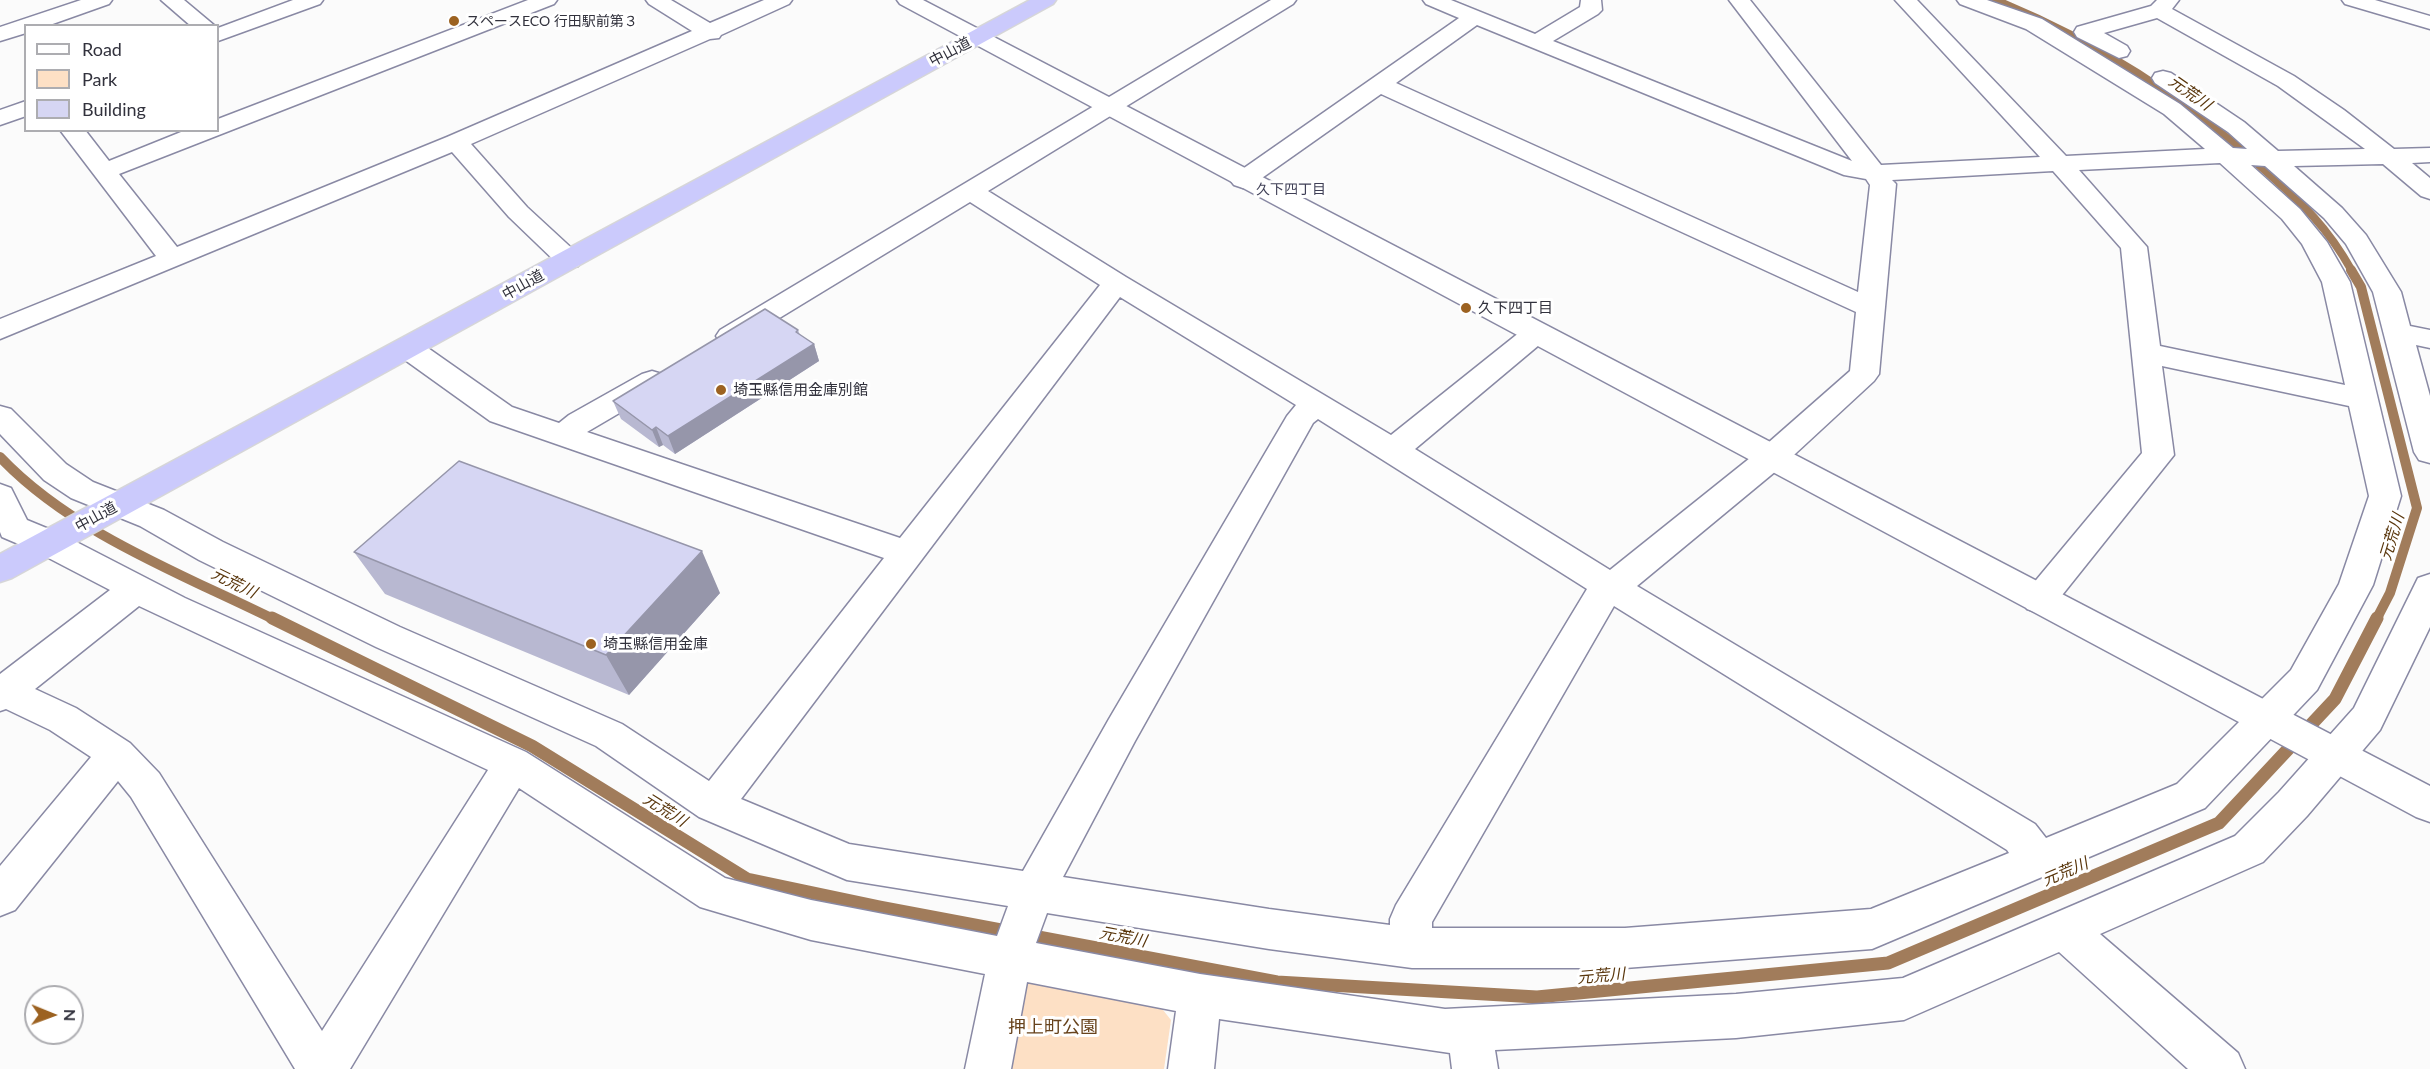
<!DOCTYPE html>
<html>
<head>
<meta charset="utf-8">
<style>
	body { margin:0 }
	#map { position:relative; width:2430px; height:1069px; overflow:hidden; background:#fbfbfb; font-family:Lato,sans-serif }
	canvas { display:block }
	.legend { position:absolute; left:24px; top:24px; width:195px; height:108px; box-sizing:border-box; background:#fff; border:2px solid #adadb1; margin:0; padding:8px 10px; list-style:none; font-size:18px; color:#32323d }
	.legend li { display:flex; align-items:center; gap:12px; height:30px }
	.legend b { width:30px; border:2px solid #adadb1 }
	.north { position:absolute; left:24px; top:985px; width:60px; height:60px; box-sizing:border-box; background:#fff; border:2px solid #adadb1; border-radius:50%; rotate:91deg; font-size:16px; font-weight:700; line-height:24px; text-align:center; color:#32323d }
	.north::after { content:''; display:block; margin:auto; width:21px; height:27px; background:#9c6221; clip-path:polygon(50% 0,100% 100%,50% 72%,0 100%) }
</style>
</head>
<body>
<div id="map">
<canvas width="2430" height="1069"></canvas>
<ul class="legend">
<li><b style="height:8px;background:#fff"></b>Road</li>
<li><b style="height:16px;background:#fde0c5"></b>Park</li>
<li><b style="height:16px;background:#d6d6f3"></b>Building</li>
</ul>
<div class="north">N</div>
</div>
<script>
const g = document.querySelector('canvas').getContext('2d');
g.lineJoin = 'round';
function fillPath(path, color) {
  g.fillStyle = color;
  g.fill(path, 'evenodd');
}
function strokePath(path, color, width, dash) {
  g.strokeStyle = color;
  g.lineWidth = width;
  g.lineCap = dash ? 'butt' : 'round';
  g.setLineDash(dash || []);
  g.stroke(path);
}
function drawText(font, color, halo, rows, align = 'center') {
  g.font = font + ' Lato,"Noto Sans JP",sans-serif';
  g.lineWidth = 6;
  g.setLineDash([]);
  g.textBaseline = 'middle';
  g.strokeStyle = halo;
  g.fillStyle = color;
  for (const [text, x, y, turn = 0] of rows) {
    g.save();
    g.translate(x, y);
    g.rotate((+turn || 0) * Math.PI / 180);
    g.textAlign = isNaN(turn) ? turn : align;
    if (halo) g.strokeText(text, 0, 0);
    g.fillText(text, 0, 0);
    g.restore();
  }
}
const green = new Path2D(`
	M 1026,980 L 1159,1005 L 1171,1020 L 1164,1069 L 1003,1069 Z`);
const streamFar2 = new Path2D(`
	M 1995,0 C 2092,39 2182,96 2260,166 C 2300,202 2325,223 2352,271`);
const streamFar1 = new Path2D(`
	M 2351,270 L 2361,287 L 2417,508 L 2390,593 L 2376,620
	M 0,457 C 72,533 182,574 275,620`);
const stream = new Path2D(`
	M 272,618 L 532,746 L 747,879 L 880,907 L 1277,982 L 1537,997 L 1888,963 L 2219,823 L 2335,699 L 2377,618`);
const minor = new Path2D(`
	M 81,0 L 112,0 L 109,4 L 47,26 L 26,26 L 26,33 L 0,41 L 0,27 Z
	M 161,0 L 184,0 L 215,26 L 191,26 Z
	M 293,0 L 323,0 L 320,4 L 218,41 L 218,28 Z
	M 528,0 L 557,0 L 554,4 L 119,174 L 177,247 L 447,137 L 692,31 L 649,4 L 646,0 L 671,0 L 710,23 L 764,0 L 792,0 L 789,4 L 721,35 L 719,38 L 710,39 L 471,144 L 527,207 L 578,254 L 582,260 L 578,266 L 569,268 L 560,266 L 509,217 L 452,152 L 0,339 L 0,319 L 156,256 L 60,130 L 85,130 L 109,161 L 186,130 L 218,130 L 218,119 Z
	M 1271,0 L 1296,0 L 1293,4 L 988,191 L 1126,277 L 1391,435 L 1525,328 L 1535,325 L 1545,328 L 1549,334 L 1545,340 L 1415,449 L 1610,570 L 1760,450 L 1850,371 L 1856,312 L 1381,94 L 1252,185 L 1243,188 L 1234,185 L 1230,180 L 1234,175 L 1459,18 L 1426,4 L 1423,0 L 1451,0 L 1535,34 L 1580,7 L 1581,0 L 1601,0 L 1602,10 L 1598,14 L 1553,41 L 1852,161 L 1729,0 L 1750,0 L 1881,165 L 2040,157 L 1895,0 L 1917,0 L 2066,156 L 2205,149 L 2164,114 L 2026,29 L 1960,4 L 1957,0 L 1987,0 L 2042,19 L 2180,104 L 2233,148 L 2247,149 L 2228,132 L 2155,83 L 2152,78 L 2155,73 L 2163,71 L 2171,73 L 2244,122 L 2278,151 L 2365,149 L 2278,86 L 2157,18 L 2104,33 L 2127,46 L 2130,51 L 2127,56 L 2119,58 L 2077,37 L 2074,32 L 2077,27 L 2151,6 L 2157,0 L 2179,0 L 2172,9 L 2294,76 L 2344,110 L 2394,149 L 2430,148 L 2430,162 L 2412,163 L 2430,178 L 2430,199 L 2421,196 L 2383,164 L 2294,166 L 2342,208 L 2366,235 L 2401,292 L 2410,326 L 2430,330 L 2430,348 L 2416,345 L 2430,396 L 2430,463 L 2419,460 L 2414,452 L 2373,292 L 2346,244 L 2324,218 L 2265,166 L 2251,165 L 2300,209 L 2327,242 L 2350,282 L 2401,496 L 2373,585 L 2317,690 L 2205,808 L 1872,949 L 1625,968 L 1412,968 L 1269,949 L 1047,913 L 1036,943 L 1200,974 L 1445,1009 L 1736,994 L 1903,978 L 2235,836 L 2279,792 L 2354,708 L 2418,578 L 2430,574 L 2430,627 L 2380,730 L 2307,816 L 2263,862 L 2100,934 L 2238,1053 L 2245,1069 L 2188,1069 L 2059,952 L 1904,1020 L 1736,1038 L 1495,1050 L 1498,1069 L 1452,1069 L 1450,1053 L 1219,1019 L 1214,1069 L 1168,1069 L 1176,1011 L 1027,982 L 1011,1069 L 965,1069 L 985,974 L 811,940 L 700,907 L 519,788 L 350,1069 L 295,1069 L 131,797 L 118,781 L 15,910 L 0,916 L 0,866 L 91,757 L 50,730 L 6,709 L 0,711 L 0,674 L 110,590 L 37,552 L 2,537 L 0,532 L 0,484 L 11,488 L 27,520 L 61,534 L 185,598 L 526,752 L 725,878 L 811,900 L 997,936 L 1008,906 L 847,880 L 699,817 L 596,746 L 376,647 L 199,560 L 140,526 L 71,498 L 44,480 L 0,434 L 0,406 L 11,409 L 66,464 L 93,482 L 164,510 L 223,542 L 400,627 L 622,724 L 709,781 L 884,558 L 490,421 L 398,355 L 394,348 L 398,341 L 408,339 L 418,341 L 512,407 L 559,423 L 569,415 L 642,374 L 652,371 L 662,374 L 667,381 L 662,388 L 587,432 L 900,538 L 1100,285 L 970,202 L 740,342 L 730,345 L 720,342 L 716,336 L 720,330 ZM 1477,25 L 1844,175 L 1866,179 L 1870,185 L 1858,292 L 1396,83 ZM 2220,163 L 2282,219 L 2302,244 L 2322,282 L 2345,385 L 2160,346 L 2147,247 L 2079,170 ZM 2053,171 L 2121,248 L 2142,453 L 2027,591 L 2022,600 L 2027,609 L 2039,613 L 2051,609 L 2174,455 L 2162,366 L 2349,406 L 2369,496 L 2339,584 L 2291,670 L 2177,784 L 2046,838 L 2035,824 L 1637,586 L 1782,466 L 1874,381 L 1879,374 L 1896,184 L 1892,180 ZM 1120,297 L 1296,405 L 1287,416 L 1109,719 L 1023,871 L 849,844 L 741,799 ZM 1318,419 L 1587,589 L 1396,905 L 1390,919 L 1390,925 L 1269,909 L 1063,877 L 1135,741 L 1313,423 ZM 139,606 L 488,770 L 322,1031 L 159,773 L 130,743 L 76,708 L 35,689 ZM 1614,606 L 2007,850 L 2009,853 L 1871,909 L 1625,928 L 1432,928 L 1432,922 Z
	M 26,101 L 26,116 L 0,125 L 0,110 Z`);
const tertiary = new Path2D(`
	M 897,0 L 923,0 L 2430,786 L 2430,822 L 2416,817 L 900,4 Z
	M 2342,0 L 2375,0 L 2430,16 L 2430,29 L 2345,4 Z`);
const trunk = new Path2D(`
	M 1030,0 L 1056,0 L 1053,4 L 12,578 L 0,582 L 0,554 Z`);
const wall = new Path2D(`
	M 798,330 L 800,335 L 814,344 L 819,361 L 675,454 L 663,445 L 659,447 L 621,419 L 613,401 Z
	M 354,552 L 720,593 L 629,695 L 385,594 Z`);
const shadedWall = new Path2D(`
	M 814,344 L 819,361 L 675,454 L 668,436 Z
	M 656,427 L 663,445 L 659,447 L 652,430 Z
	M 702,551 L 720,593 L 629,695 L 606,655 Z`);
const building = new Path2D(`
	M 765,309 L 798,330 L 796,332 L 814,344 L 668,436 L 656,427 L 652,430 L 613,401 Z
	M 459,461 L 702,551 L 606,655 L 354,552 Z`);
const markers = [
	[454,21,6,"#9c6221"],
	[1466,308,6,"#9c6221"],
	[721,390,6,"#9c6221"],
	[591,644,6,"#9c6221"]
];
const farPoinames = [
	["スペースECO 行田駅前第３",466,21]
];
const farNeighbourhoodnames = [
	["久下四丁目",1291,189]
];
const streetNames = [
	["中山道",950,52,-28],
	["中山道",523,285,-29],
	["中山道",96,517,-29]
];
const poiNames = [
	["久下四丁目",1478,308],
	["埼玉縣信用金庫別館",733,390],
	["埼玉縣信用金庫",603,644]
];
const waterNames = [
	["元荒川",2190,93,35],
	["元荒川",2392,537,-73],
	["元荒川",234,583,26],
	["元荒川",665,810,32],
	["元荒川",2065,872,-23],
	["元荒川",1123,937,11],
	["元荒川",1601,976,-5]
];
const nearParknames = [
	["押上町公園",1053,1027]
];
fillPath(green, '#fde0c5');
strokePath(streamFar2, '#a17c5b', 8);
strokePath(streamFar1, '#a17c5b', 10);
strokePath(stream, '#a17c5b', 13);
strokePath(minor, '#8989a4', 3);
strokePath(tertiary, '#8989a4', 3);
strokePath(trunk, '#d6d6d8', 3);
fillPath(minor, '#fff');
fillPath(tertiary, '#fff');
fillPath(trunk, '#cbcafc');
fillPath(wall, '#b8b8d1');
fillPath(shadedWall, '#9696aa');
fillPath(building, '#d6d6f3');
strokePath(building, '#9696aa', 1.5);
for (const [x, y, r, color] of markers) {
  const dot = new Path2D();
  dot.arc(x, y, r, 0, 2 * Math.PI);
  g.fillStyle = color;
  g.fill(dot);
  strokePath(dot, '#fff', 2);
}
drawText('14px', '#32323d', '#fff', farPoinames, 'left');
drawText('14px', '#3f3f56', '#fff', farNeighbourhoodnames);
drawText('15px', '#32323d', '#fff', streetNames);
drawText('15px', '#32323d', '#fff', poiNames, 'left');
drawText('italic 16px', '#59360c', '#fff', waterNames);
drawText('18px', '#68431c', '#fff', nearParknames);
</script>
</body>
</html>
